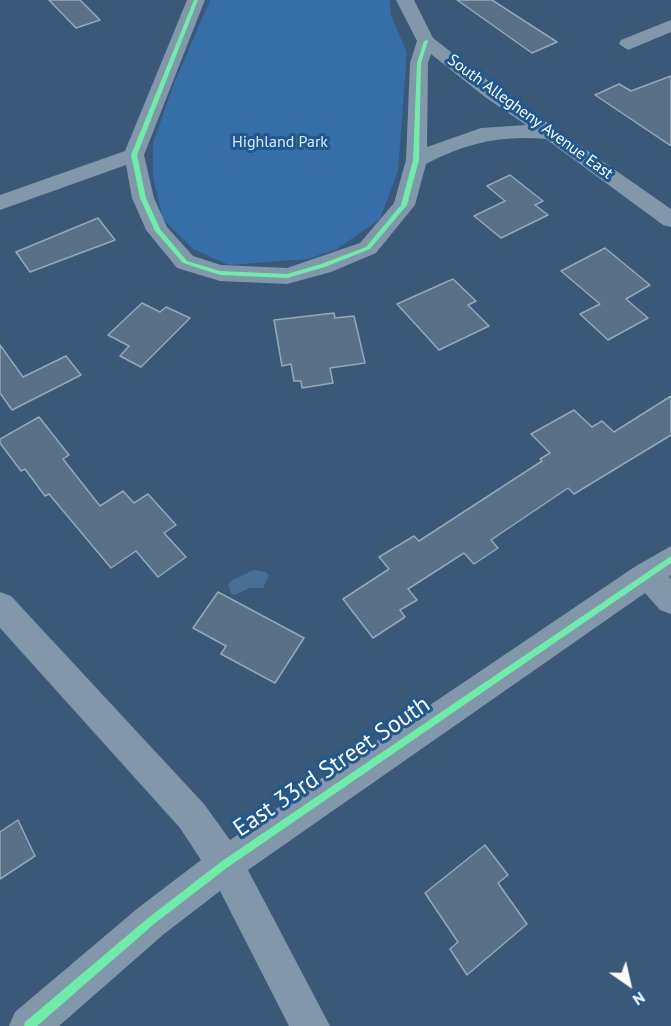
<!DOCTYPE html>
<html>
<head>
<meta charset="utf-8">
<style>
	body { margin:0 }
	#map { position:relative; width:671px; height:1026px; overflow:hidden; background:#3a5877; font-family:"PT Sans",sans-serif }
	canvas { display:block }
	.north { position:absolute; left:599px; top:954px; width:60px; height:60px; -webkit-text-stroke:4px #215890; paint-order:stroke; rotate:146deg; font-size:16px; font-weight:700; line-height:24px; text-align:center; color:#fff }
	.north::after { content:''; display:block; margin:auto; width:21px; height:27px; background:#fff; clip-path:polygon(50% 0,100% 100%,50% 72%,0 100%) }
</style>
</head>
<body>
<div id="map">
<canvas width="671" height="1026"></canvas>
<div class="north">N</div>
</div>
<script>
const g = document.querySelector('canvas').getContext('2d');
g.lineJoin = 'round';
function fillPath(path, color) {
  g.fillStyle = color;
  g.fill(path, 'evenodd');
}
function strokePath(path, color, width, dash) {
  g.strokeStyle = color;
  g.lineWidth = width;
  g.lineCap = dash ? 'butt' : 'round';
  g.setLineDash(dash || []);
  g.stroke(path);
}
function drawText(font, color, halo, rows, align = 'center') {
  g.font = font + ' "PT Sans",sans-serif';
  g.lineWidth = 6;
  g.setLineDash([]);
  g.textBaseline = 'middle';
  g.strokeStyle = halo;
  g.fillStyle = color;
  for (const [text, x, y, turn = 0] of rows) {
    g.save();
    g.translate(x, y);
    g.rotate((+turn || 0) * Math.PI / 180);
    g.textAlign = isNaN(turn) ? turn : align;
    if (halo) g.strokeText(text, 0, 0);
    g.fillText(text, 0, 0);
    g.restore();
  }
}
const green = new Path2D(`
	M 210,0 L 390,0 L 391,16 L 407,52 L 398,171 L 380,219 L 337,249 L 308,259 L 229,265 L 193,249 L 163,219 L 153,177 L 153,143 L 173,86 Z`);
const water = new Path2D(`
	M 254,570 L 266,572 L 269,576 L 263,588 L 249,588 L 235,595 L 231,594 L 228,585 L 232,580 Z`);
const building = new Path2D(`
	M 49,0 L 80,0 L 100,20 L 76,28 Z
	M 457,0 L 492,0 L 557,42 L 532,53 Z
	M 671,76 L 671,146 L 595,95 L 619,84 L 631,91 Z
	M 510,175 L 543,201 L 535,205 L 548,215 L 501,238 L 474,216 L 505,201 L 487,186 Z
	M 98,218 L 115,240 L 30,272 L 16,252 Z
	M 605,248 L 650,285 L 626,299 L 648,318 L 608,340 L 580,314 L 600,304 L 561,271 Z
	M 453,279 L 476,301 L 468,305 L 489,326 L 439,350 L 397,304 Z
	M 142,303 L 160,312 L 166,307 L 190,318 L 141,367 L 120,356 L 129,346 L 108,335 Z
	M 334,313 L 335,318 L 354,316 L 365,363 L 330,368 L 333,383 L 302,388 L 301,381 L 294,381 L 291,364 L 282,366 L 274,320 Z
	M 0,345 L 23,377 L 66,356 L 81,375 L 12,410 L 0,393 Z
	M 671,396 L 671,435 L 574,494 L 568,488 L 491,540 L 498,548 L 474,564 L 464,553 L 408,589 L 417,600 L 400,610 L 405,617 L 373,638 L 343,599 L 389,569 L 379,557 L 414,536 L 419,541 L 542,461 L 540,459 L 550,453 L 531,434 L 574,410 L 592,427 L 602,421 L 614,432 Z
	M 39,417 L 69,455 L 63,459 L 100,506 L 123,491 L 134,503 L 148,494 L 176,525 L 164,533 L 186,557 L 158,577 L 136,551 L 111,568 L 49,494 L 45,496 L 25,469 L 21,471 L 0,443 L 0,439 Z
	M 218,592 L 304,638 L 275,683 L 221,654 L 226,646 L 193,628 Z
	M 18,820 L 35,856 L 0,879 L 0,832 Z
	M 485,845 L 508,875 L 498,883 L 527,924 L 467,975 L 450,949 L 458,942 L 425,893 Z`);
const minor = new Path2D(`
	M 187,0 L 205,0 L 144,155 L 154,198 L 167,227 L 193,256 L 221,265 L 287,268 L 360,243 L 394,203 L 406,160 L 410,63 L 417,41 L 396,0 L 414,0 L 433,38 L 499,89 L 671,209 L 671,227 L 663,225 L 546,139 C 501,135 466,143 426,164 L 415,205 L 376,253 L 331,272 L 287,284 L 220,281 L 177,268 L 146,230 L 132,198 L 126,165 L 0,210 L 0,195 L 125,151 ZM 431,54 L 485,97 L 526,125 L 481,128 L 427,147 L 428,63 Z
	M 671,20 L 671,32 L 628,50 L 619,44 L 621,40 Z
	M 671,546 L 671,575 L 669,577 L 671,579 L 671,614 L 660,610 L 645,593 L 248,870 L 330,1026 L 289,1026 L 220,891 L 164,934 L 59,1026 L 9,1026 L 15,1012 L 138,908 L 201,860 L 180,828 L 0,628 L 0,592 L 11,596 L 204,804 L 230,840 L 636,566 Z`);
const cycleway = new Path2D(`
	M 194,0 L 198,0 L 137,155 L 146,198 L 160,229 L 187,261 L 220,271 L 287,274 L 321,264 L 366,247 L 401,205 L 413,160 L 417,63 L 424,41 L 428,40 L 428,41 L 421,63 L 419,160 L 407,205 L 370,249 L 325,267 L 287,278 L 220,275 L 183,263 L 155,231 L 140,198 L 131,155 Z
	M 671,556 L 671,563 L 228,867 L 154,924 L 37,1026 L 24,1026 L 25,1022 L 148,918 L 222,861 Z`);
const farStreetnames = [
	["South Allegheny Avenue East",530,117,36]
];
const farParknames = [
	["Highland Park",280,142]
];
const nearStreetnames = [
	["East 33rd Street South",332,767,-34]
];
fillPath(green, '#366fa7');
fillPath(water, '#486e94');
fillPath(building, '#587088');
strokePath(building, '#97a8b8', 1.5);
fillPath(minor, '#8297aa');
fillPath(cycleway, '#6deda7');
drawText('16px', '#fff', '#215890', farStreetnames);
drawText('16px', '#d8e9f9', '#215890', farParknames);
drawText('24px', '#fff', '#215890', nearStreetnames);
</script>
</body>
</html>
